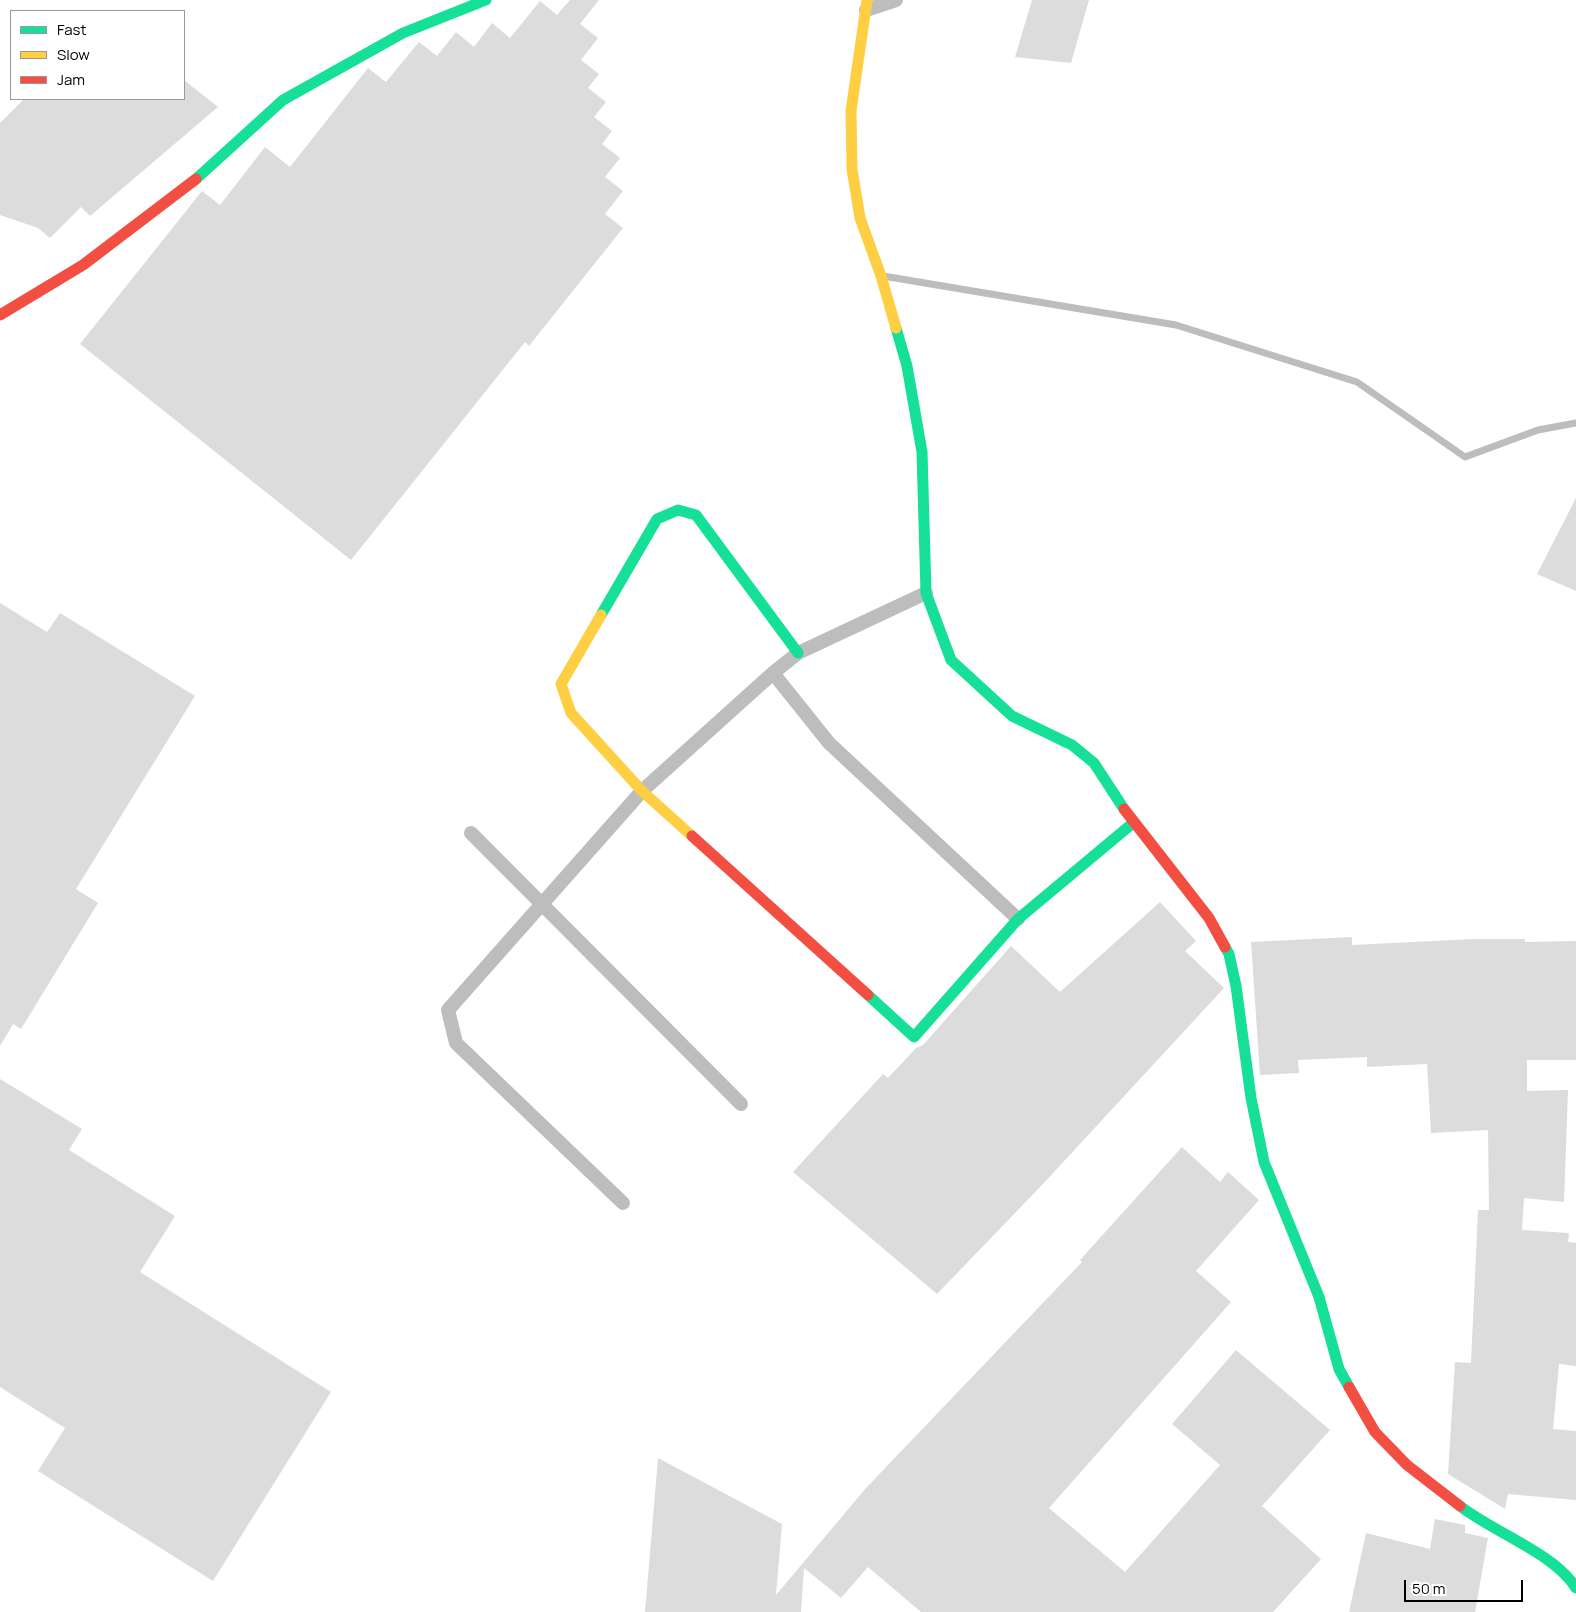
<!DOCTYPE html>
<html>
<head>
<meta charset="utf-8">
<style>
	body { margin:0 }
	#map { position:relative; width:1576px; height:1612px; overflow:hidden; background:#fff; font-family:Manrope,sans-serif }
	canvas { display:block }
	.legend { position:absolute; left:10px; top:10px; width:175px; height:90px; box-sizing:border-box; background:#fff; border:1px solid #999; margin:0; padding:6px 9px; list-style:none; font-size:15px; color:#000 }
	.legend li { display:flex; align-items:center; gap:10px; height:25px }
	.legend b { width:25px; border:1px solid #999 }
	.scale { position:absolute; left:1404px; top:1580px; width:119px; height:22px; box-sizing:border-box; border:2px solid #000; border-top:0; padding-left:6px; font-size:15px; line-height:18px; white-space:nowrap; color:#000; -webkit-text-stroke:4px #fff; paint-order:stroke }
</style>
</head>
<body>
<div id="map">
<canvas width="1576" height="1612"></canvas>
<ul class="legend">
<li><b style="height:6px;background:#16e098"></b>Fast</li>
<li><b style="height:6px;background:#ffcf43"></b>Slow</li>
<li><b style="height:6px;background:#f24e42"></b>Jam</li>
</ul>
<div class="scale">50 m</div>
</div>
<script>
const g = document.querySelector('canvas').getContext('2d');
g.lineJoin = 'round';
function fillPath(path, color) {
  g.fillStyle = color;
  g.fill(path, 'evenodd');
}
function strokePath(path, color, width, dash) {
  g.strokeStyle = color;
  g.lineWidth = width;
  g.lineCap = dash ? 'butt' : 'round';
  g.setLineDash(dash || []);
  g.stroke(path);
}
const building = new Path2D(`
	M 570,0 L 599,0 L 580,24 L 598,38 L 581,60 L 599,74 L 588,88 L 606,102 L 594,117 L 612,131 L 602,144 L 620,158 L 605,177 L 623,191 L 605,214 L 623,228 L 529,346 L 525,342 L 351,560 L 80,344 L 202,191 L 220,205 L 265,147 L 290,167 L 368,68 L 386,82 L 419,42 L 437,56 L 456,32 L 474,47 L 492,23 L 510,38 L 540,1 L 557,15 Z
	M 1032,0 L 1089,0 L 1071,63 L 1015,57 Z
	M 184,80 L 218,107 L 90,216 L 81,207 L 50,238 L 38,228 L 0,215 L 0,123 L 24,99 L 184,99 Z
	M 1576,498 L 1576,591 L 1537,574 Z
	M 0,603 L 47,632 L 60,613 L 195,696 L 76,889 L 98,903 L 21,1029 L 13,1024 L 0,1046 Z
	M 1160,902 L 1196,941 L 1185,951 L 1224,988 L 1042,1185 L 937,1294 L 793,1172 L 883,1074 L 888,1078 L 916,1048 L 923,1045 L 1011,946 L 1060,992 Z
	M 1352,937 L 1352,945 L 1474,939 L 1525,939 L 1525,942 L 1576,941 L 1576,1060 L 1527,1060 L 1527,1091 L 1568,1090 L 1564,1202 L 1524,1198 L 1522,1230 L 1569,1233 L 1568,1242 L 1576,1243 L 1576,1366 L 1559,1364 L 1553,1429 L 1576,1431 L 1576,1500 L 1508,1494 L 1505,1509 L 1448,1474 L 1455,1362 L 1471,1363 L 1478,1210 L 1489,1210 L 1488,1130 L 1431,1133 L 1427,1064 L 1367,1067 L 1367,1057 L 1298,1060 L 1299,1073 L 1260,1075 L 1251,942 Z
	M 0,1079 L 82,1129 L 69,1150 L 175,1216 L 140,1272 L 331,1392 L 213,1581 L 38,1471 L 65,1428 L 0,1387 Z
	M 1182,1147 L 1220,1182 L 1228,1172 L 1259,1200 L 1196,1271 L 1231,1302 L 1049,1508 L 1125,1572 L 1220,1465 L 1172,1424 L 1236,1350 L 1330,1430 L 1262,1506 L 1321,1559 L 1273,1612 L 921,1612 L 868,1567 L 841,1598 L 804,1568 L 801,1612 L 645,1612 L 658,1458 L 782,1524 L 776,1595 L 866,1488 L 1082,1262 L 1080,1260 Z
	M 1435,1519 L 1465,1525 L 1465,1533 L 1488,1538 L 1475,1612 L 1349,1612 L 1366,1533 L 1430,1549 Z`);
const lane = new Path2D(`
	M 883,276 L 1176,325 L 1357,382 L 1465,457 L 1538,430 L 1576,423`);
const street = new Path2D(`
	M 866,10 L 896,0
	M 773,673 L 829,743 L 1018,919
	M 471,833 L 741,1104
	M 623,1203 L 456,1043 L 448,1010 L 642,791 L 773,673 L 798,653 L 926,593`);
const fast = new Path2D(`
	M 196,179 L 283,100 L 403,33 L 486,0
	M 896,328 L 907,366 L 922,452 L 926,593 L 951,660 L 1012,716 L 1072,745 L 1094,763 L 1124,809
	M 601,615 L 657,519 L 678,510 L 696,515 L 798,653
	M 1225,947 L 1229,954 L 1236,986 L 1251,1098 L 1264,1162 L 1319,1297 L 1339,1369 L 1349,1387
	M 868,995 L 914,1037 L 1018,919 L 1133,823
	M 1460,1506 C 1493,1532 1554,1553 1576,1588`);
const slow = new Path2D(`
	M 867,0 L 851,111 L 852,169 L 860,218 L 881,276 L 896,328
	M 601,615 L 561,684 L 571,713 L 642,791 L 692,836`);
const jam = new Path2D(`
	M 0,315 L 83,265 L 196,179
	M 1124,809 L 1209,918 L 1225,947
	M 692,836 L 868,995
	M 1349,1387 L 1375,1432 L 1407,1465 L 1460,1506`);
fillPath(building, '#dcdcdc');
strokePath(lane, '#bdbdbd', 7);
strokePath(street, '#bdbdbd', 14);
strokePath(fast, '#16e098', 11);
strokePath(slow, '#ffcf43', 11);
strokePath(jam, '#f24e42', 11);
</script>
</body>
</html>
